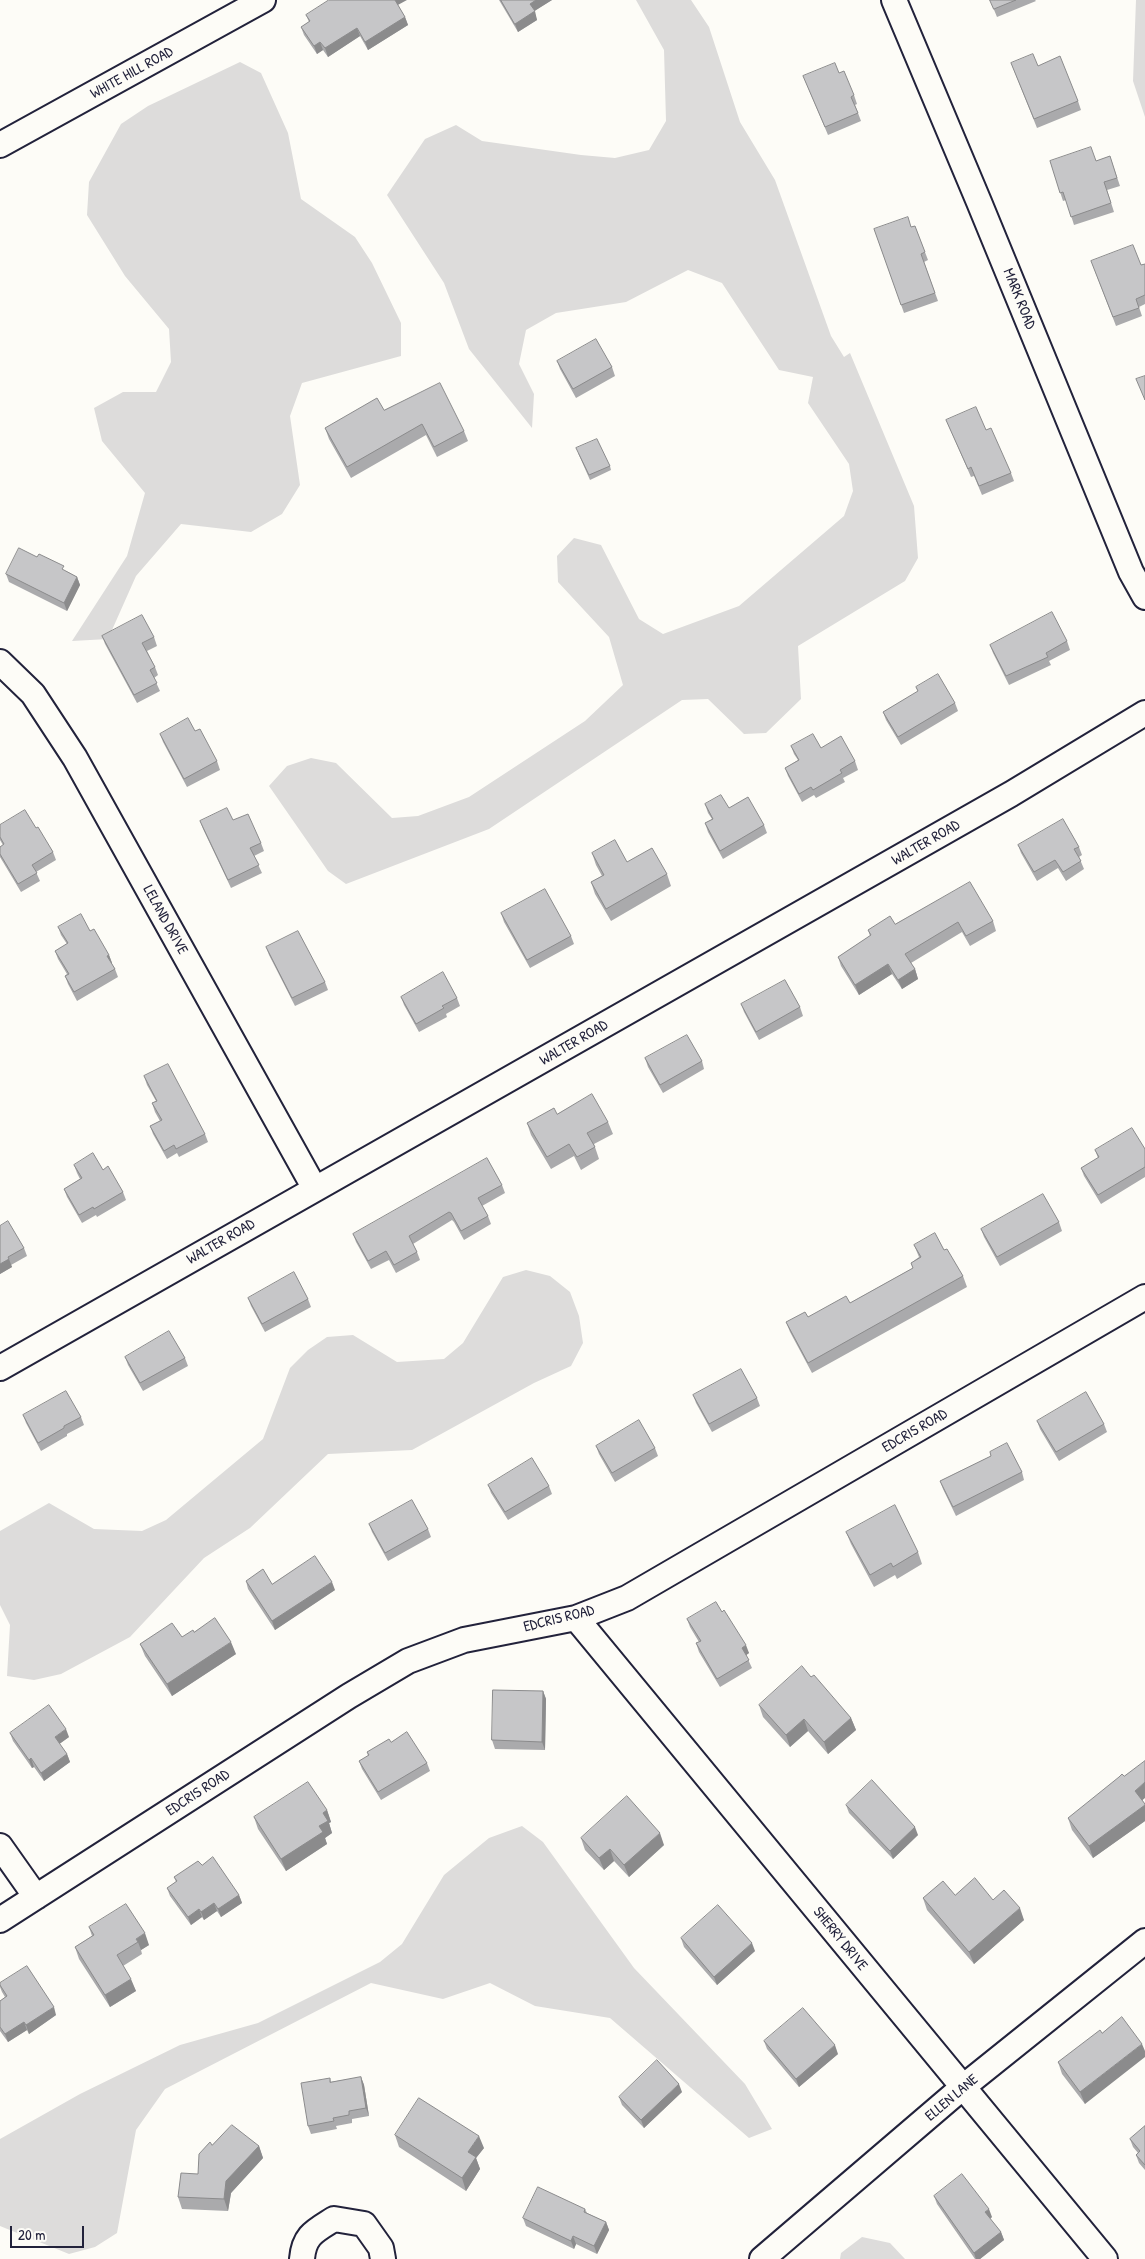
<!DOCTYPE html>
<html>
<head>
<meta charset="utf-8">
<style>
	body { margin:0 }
	#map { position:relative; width:1145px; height:2259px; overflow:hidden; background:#fdfcf7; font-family:"Patrick Hand",sans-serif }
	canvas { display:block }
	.scale { position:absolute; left:10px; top:2226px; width:74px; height:22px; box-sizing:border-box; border:2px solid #22223b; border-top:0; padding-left:6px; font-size:15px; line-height:18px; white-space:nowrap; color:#22223b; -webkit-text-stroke:4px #fdfcf7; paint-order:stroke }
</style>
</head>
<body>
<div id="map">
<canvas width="1145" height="2259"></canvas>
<div class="scale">20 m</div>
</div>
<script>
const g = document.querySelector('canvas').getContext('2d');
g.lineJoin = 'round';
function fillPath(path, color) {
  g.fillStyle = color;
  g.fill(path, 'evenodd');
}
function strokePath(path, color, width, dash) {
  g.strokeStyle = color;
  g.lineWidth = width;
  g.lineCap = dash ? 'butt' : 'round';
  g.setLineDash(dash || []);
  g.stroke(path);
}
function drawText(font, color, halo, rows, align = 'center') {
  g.font = font + ' "Patrick Hand",sans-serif';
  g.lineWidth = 5;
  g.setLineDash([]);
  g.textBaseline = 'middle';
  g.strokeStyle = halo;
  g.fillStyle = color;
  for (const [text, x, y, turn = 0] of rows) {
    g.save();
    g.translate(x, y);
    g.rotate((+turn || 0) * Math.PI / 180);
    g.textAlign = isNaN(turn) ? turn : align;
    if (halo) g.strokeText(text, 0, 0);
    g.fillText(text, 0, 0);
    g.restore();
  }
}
const green = new Path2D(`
	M 636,0 L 691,0 L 709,27 L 740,122 L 775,180 L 831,336 L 844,357 L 850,353 L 914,506 L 918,558 L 905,581 L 798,646 L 801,699 L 766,733 L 744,734 L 708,699 L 682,700 L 489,829 L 346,884 L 328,871 L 269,786 L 287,766 L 311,758 L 336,763 L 392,818 L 418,816 L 469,797 L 585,721 L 623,685 L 609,637 L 558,582 L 557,556 L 574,538 L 601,545 L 639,619 L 663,634 L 739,606 L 844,516 L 853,491 L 849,464 L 808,403 L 813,377 L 779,370 L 722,283 L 688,270 L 626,302 L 556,313 L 526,330 L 519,364 L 534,394 L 532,428 L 469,349 L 444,283 L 387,195 L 425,139 L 456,125 L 482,141 L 581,155 L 615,158 L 649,150 L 666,121 L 664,50 Z
	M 1136,0 L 1145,0 L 1145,117 L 1133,81 Z
	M 240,62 L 261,73 L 288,133 L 301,199 L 355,237 L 372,263 L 401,323 L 401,356 L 302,383 L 290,416 L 300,485 L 282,514 L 251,532 L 181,524 L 136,576 L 108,639 L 72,641 L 127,556 L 145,493 L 102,441 L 94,408 L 123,392 L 156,392 L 171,362 L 169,329 L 125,276 L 87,215 L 89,182 L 121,124 L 148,106 Z
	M 526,1270 L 550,1276 L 570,1292 L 579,1316 L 583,1343 L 571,1366 L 534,1383 L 412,1450 L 328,1454 L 250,1528 L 204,1558 L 130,1637 L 61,1674 L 34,1680 L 7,1676 L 10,1625 L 0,1605 L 0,1531 L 49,1503 L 94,1529 L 142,1531 L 166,1520 L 263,1439 L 290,1368 L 308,1350 L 327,1337 L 353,1335 L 397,1362 L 444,1359 L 463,1343 L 503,1277 Z
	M 522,1826 L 543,1842 L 634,1968 L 745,2084 L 772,2129 L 749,2138 L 610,2018 L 535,2006 L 490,1983 L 443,1999 L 371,1983 L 165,2089 L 136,2130 L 117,2233 L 95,2247 L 69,2254 L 0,2226 L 0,2139 L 80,2094 L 180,2045 L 258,2023 L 380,1962 L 402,1944 L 444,1875 L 489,1838 Z
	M 862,2237 L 890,2243 L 905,2259 L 840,2259 L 841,2253 Z`);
const minor = new Path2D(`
	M 894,0 L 979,202 L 1131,572 L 1145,597
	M 0,145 L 263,0
	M 0,662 L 33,694 L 75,758 L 315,1189
	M 0,1368 L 1011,794 L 1145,713
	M 576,1618 L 1105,2259
	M 0,1846 L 36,1897
	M 0,1920 L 349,1696 L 408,1661 L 464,1640 L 576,1618 L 627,1598 L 1145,1297
	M 302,2259 C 304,2235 315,2231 334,2219 L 364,2224 L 381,2248 L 383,2259
	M 762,2259 L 963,2087 L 1145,1941`);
const wall = new Path2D(`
	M 499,0 L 552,0 L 534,11 L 537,20 L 518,32 Z
	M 990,0 L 1035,0 L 1036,1 L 997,17 Z
	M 398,6 L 405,17 L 408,25 L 368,50 L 360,36 L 328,57 L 323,50 L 317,54 L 304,35 L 301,27 L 309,22 L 306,15 Z
	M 1011,63 L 1078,101 L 1081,110 L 1037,128 Z
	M 839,73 L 854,95 L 857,104 L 855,105 L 861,121 L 828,135 L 803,76 Z
	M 1110,156 L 1120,186 L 1107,190 L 1114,212 L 1074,225 L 1066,200 L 1063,201 L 1050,161 L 1096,161 Z
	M 915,226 L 928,260 L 924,262 L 938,301 L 904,313 L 874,229 L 911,227 Z
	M 1091,261 L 1141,265 L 1145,264 L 1145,304 L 1139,307 L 1142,316 L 1116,326 Z
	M 557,361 L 612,367 L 615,376 L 576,398 L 560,369 Z
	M 384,410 L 464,431 L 468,441 L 437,457 L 426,435 L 351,478 L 329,439 L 325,428 Z
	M 946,420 L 986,430 L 1011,473 L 1014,481 L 982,495 L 974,476 L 971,477 Z
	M 578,453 L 610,466 L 611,470 L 590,480 Z
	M 66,571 L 77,577 L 80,585 L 67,611 L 9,582 L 6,574 Z
	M 102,636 L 154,637 L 157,646 L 147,651 L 155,667 L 158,675 L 154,678 L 160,691 L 137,703 L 105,644 Z
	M 1067,641 L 1070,650 L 1049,661 L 1051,665 L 1009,685 L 993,653 L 990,645 Z
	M 916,687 L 955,703 L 958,711 L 901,745 L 886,720 L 883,712 L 918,692 Z
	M 160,734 L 217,761 L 220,770 L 187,787 L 163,742 Z
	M 791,746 L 821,748 L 855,761 L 858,770 L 843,778 L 845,782 L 816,798 L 814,795 L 802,802 L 788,776 L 785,768 L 798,760 L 794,754 Z
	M 705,804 L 729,808 L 764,825 L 767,833 L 723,859 L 708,832 L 705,823 L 712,819 L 708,813 Z
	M 233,820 L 261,843 L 264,851 L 254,856 L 262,873 L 231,888 L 203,829 L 200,821 Z
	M 0,825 L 36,828 L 53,852 L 56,860 L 36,872 L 40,881 L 21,892 L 0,857 L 0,847 L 3,845 L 0,840 Z
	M 1018,845 L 1079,847 L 1082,855 L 1079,857 L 1084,869 L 1066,881 L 1058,868 L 1037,881 L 1021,853 Z
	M 592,853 L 627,862 L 667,874 L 671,886 L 611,921 L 595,894 L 591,882 L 602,876 L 596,865 Z
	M 501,913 L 571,936 L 574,944 L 530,968 L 504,922 Z
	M 993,921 L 996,931 L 970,946 L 962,932 L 911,963 L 915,969 L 918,979 L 902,989 L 892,974 L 859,995 L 841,966 L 838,957 L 870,936 L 868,930 L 895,924 Z
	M 58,927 L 90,931 L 109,955 L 112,963 L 112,964 L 115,969 L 118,977 L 77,1001 L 68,984 L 65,976 L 67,974 L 58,959 L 55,951 L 67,944 L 61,935 Z
	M 266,947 L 325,982 L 328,990 L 295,1006 L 269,955 Z
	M 401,997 L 457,998 L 460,1006 L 446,1014 L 447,1017 L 419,1032 L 404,1005 Z
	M 741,1004 L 800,1007 L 803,1016 L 759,1040 L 744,1012 Z
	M 645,1058 L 702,1061 L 704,1069 L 663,1093 L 648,1067 Z
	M 144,1076 L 205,1134 L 208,1142 L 179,1157 L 177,1153 L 167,1159 L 153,1134 L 150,1126 L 160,1121 L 155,1112 L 152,1103 L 156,1101 L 147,1085 Z
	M 557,1114 L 608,1122 L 613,1134 L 594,1144 L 599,1159 L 581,1170 L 574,1156 L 551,1169 L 531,1135 L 527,1123 Z
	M 1145,1149 L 1145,1177 L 1101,1204 L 1084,1176 L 1081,1168 L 1098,1158 L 1095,1150 Z
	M 74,1165 L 103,1170 L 123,1192 L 126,1200 L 97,1217 L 96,1215 L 82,1223 L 67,1197 L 64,1189 L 80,1179 L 77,1173 Z
	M 502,1185 L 505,1193 L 482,1206 L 488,1216 L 491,1224 L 464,1240 L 454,1222 L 452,1220 L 413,1244 L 417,1252 L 420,1260 L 396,1273 L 389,1260 L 371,1269 L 356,1242 L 353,1234 Z
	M 1059,1222 L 1062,1231 L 1000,1266 L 984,1237 L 981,1229 Z
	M 0,1226 L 24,1248 L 27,1256 L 11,1265 L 12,1267 L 0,1274 Z
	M 914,1245 L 944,1250 L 963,1276 L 967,1287 L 812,1373 L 790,1332 L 786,1322 L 808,1317 L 850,1303 L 913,1268 L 911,1263 L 919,1257 Z
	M 248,1298 L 308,1299 L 311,1307 L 265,1332 L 251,1306 Z
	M 125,1357 L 185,1358 L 188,1366 L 143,1391 L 128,1365 Z
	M 693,1395 L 757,1398 L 760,1406 L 712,1432 L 696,1403 Z
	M 23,1415 L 81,1417 L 84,1425 L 67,1434 L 67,1436 L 41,1451 L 26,1423 Z
	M 1037,1421 L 1104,1424 L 1107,1432 L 1059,1461 L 1040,1429 Z
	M 596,1446 L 655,1448 L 658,1456 L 615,1482 L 599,1454 Z
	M 991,1456 L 1022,1472 L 1024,1480 L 956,1516 L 943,1489 L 940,1481 Z
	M 488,1485 L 549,1486 L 552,1494 L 508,1520 L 491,1493 Z
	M 369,1524 L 428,1529 L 431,1537 L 388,1561 L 372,1532 Z
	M 846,1532 L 918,1552 L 922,1564 L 897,1579 L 895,1575 L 874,1587 L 851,1544 Z
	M 246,1581 L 272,1584 L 335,1590 L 275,1630 L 248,1589 Z
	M 722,1612 L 749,1653 L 746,1655 L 752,1668 L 720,1687 L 699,1652 L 696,1643 L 699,1642 L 690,1627 L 687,1619 Z
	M 182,1637 L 236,1654 L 172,1696 L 145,1656 L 140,1644 Z
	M 811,1677 L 851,1718 L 856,1730 L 828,1754 L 808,1731 L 790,1747 L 763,1717 L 759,1705 Z
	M 543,1691 L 546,1699 L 545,1750 L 495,1749 L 492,1740 Z
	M 10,1733 L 69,1737 L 59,1744 L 67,1754 L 70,1762 L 44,1781 L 34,1767 L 32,1768 L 13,1741 Z
	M 391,1742 L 427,1763 L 430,1771 L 381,1800 L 362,1769 L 359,1761 L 368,1756 L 367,1752 Z
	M 1142,1800 L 1145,1804 L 1145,1821 L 1093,1858 L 1072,1830 L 1068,1818 Z
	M 846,1805 L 918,1835 L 893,1859 L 849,1813 Z
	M 327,1810 L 331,1822 L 329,1823 L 332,1833 L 325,1838 L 327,1844 L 286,1871 L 258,1829 L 254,1817 Z
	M 581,1838 L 664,1845 L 629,1877 L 614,1861 L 604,1870 L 585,1850 Z
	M 202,1865 L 239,1895 L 242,1903 L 221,1917 L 217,1911 L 204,1920 L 202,1917 L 191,1925 L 170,1896 L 167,1888 L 176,1882 L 174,1877 Z
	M 955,1895 L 1024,1920 L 974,1964 L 927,1910 L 923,1898 Z
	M 89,1927 L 149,1945 L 141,1950 L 142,1954 L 123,1966 L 136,1991 L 110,2007 L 79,1959 L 75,1947 L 92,1936 Z
	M 681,1938 L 755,1951 L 717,1985 L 684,1947 Z
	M 0,1983 L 56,2015 L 29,2034 L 27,2030 L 8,2042 L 0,2031 L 0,2001 L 5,1997 L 2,1992 L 0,1987 Z
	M 1102,2033 L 1085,2104 L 1062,2074 L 1058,2062 Z
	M 764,2041 L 838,2054 L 799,2087 L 767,2049 Z
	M 361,2077 L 364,2085 L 369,2116 L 352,2119 L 352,2123 L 336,2126 L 337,2129 L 311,2134 L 308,2126 L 330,2078 L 331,2082 Z
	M 682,2092 L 644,2128 L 622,2105 L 619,2097 Z
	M 1145,2126 L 1145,2170 L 1139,2163 L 1136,2155 L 1138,2153 L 1133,2147 L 1130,2139 Z
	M 395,2135 L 484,2148 L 476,2158 L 480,2169 L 466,2191 L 399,2147 Z
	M 212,2145 L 259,2146 L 263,2158 L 231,2193 L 228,2211 L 182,2209 L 178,2197 L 198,2174 Z
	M 934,2196 L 992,2217 L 990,2219 L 1001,2232 L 1004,2240 L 980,2259 L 975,2259 L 937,2204 Z
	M 585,2209 L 587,2213 L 606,2222 L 609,2230 L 597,2254 L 576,2244 L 574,2249 L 526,2226 L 523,2218 Z`);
const shadedWall = new Path2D(`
	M 394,0 L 407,0 L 396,6 Z
	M 536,0 L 552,0 L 533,12 L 530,4 Z
	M 535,11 L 537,20 L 518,32 L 515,24 Z
	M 405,17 L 408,25 L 368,50 L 365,42 Z
	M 357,28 L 360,36 L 328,57 L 325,48 Z
	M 320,42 L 323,50 L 317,54 L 314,46 Z
	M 77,577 L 80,585 L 67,611 L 64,603 Z
	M 109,955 L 112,963 L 110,965 L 107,956 Z
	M 888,964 L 892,974 L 859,995 L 855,985 Z
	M 915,969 L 918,979 L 902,989 L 898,980 Z
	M 9,1259 L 12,1267 L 0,1274 L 0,1264 Z
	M 332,1582 L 335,1590 L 275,1630 L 272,1621 Z
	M 231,1642 L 236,1654 L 172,1696 L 167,1684 Z
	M 746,1645 L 749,1653 L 745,1656 L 742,1648 Z
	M 543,1691 L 546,1699 L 545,1750 L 542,1742 Z
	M 851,1718 L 856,1730 L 828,1754 L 824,1742 Z
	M 804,1719 L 808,1731 L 790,1747 L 786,1735 Z
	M 66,1729 L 69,1737 L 58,1745 L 55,1737 Z
	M 67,1754 L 70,1762 L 44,1781 L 41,1773 Z
	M 31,1758 L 34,1767 L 32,1768 L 29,1760 Z
	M 1145,1782 L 1145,1798 L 1139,1803 L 1135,1791 Z
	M 1145,1805 L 1145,1821 L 1093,1858 L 1089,1846 Z
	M 327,1810 L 331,1822 L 329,1823 L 332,1833 L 325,1838 L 327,1844 L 286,1871 L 281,1859 L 319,1826 L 323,1813 Z
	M 915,1827 L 918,1835 L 893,1859 L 890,1851 Z
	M 660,1833 L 664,1845 L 629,1877 L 624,1865 Z
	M 610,1849 L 614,1861 L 604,1870 L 599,1858 Z
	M 239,1895 L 242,1903 L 221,1917 L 218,1909 Z
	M 214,1903 L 217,1911 L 204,1920 L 201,1912 Z
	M 1020,1908 L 1024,1920 L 974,1964 L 969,1952 Z
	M 199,1909 L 202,1917 L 191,1925 L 188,1917 Z
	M 145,1933 L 149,1945 L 141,1950 L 138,1942 L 136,1939 Z
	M 752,1943 L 755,1951 L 717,1985 L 714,1977 Z
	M 131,1979 L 136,1991 L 110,2007 L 105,1995 Z
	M 54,2007 L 56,2015 L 29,2034 L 26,2025 Z
	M 24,2022 L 27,2030 L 8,2042 L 5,2034 Z
	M 1142,2044 L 1145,2051 L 1145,2057 L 1085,2104 L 1080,2092 Z
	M 835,2045 L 838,2054 L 799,2087 L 796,2079 Z
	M 361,2077 L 364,2085 L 369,2116 L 366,2108 Z
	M 679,2084 L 682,2092 L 644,2128 L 641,2120 Z
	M 479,2136 L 484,2148 L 476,2158 L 480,2169 L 466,2191 L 462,2178 L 468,2152 Z
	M 259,2146 L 263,2158 L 231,2193 L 228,2211 L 224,2199 L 226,2181 Z
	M 989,2209 L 992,2217 L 988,2220 L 985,2212 Z
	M 606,2222 L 609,2230 L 597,2254 L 594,2246 Z
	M 1001,2232 L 1004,2240 L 980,2259 L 976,2259 L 974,2253 Z
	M 573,2236 L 576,2244 L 574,2249 L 571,2241 Z`);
const building = new Path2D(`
	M 329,0 L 395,0 L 405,17 L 365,42 L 357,28 L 325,48 L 320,42 L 314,46 L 301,27 L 310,21 L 306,15 Z
	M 501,0 L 536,0 L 530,4 L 535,11 L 515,24 Z
	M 990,0 L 1016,0 L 994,9 Z
	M 1033,54 L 1038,66 L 1060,56 L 1078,101 L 1034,119 L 1011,63 Z
	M 835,63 L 839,73 L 844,71 L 854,95 L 851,97 L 858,113 L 825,127 L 803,76 Z
	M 1091,147 L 1096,161 L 1110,156 L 1117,178 L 1104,182 L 1111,203 L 1071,217 L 1063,192 L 1060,193 L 1050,161 Z
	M 908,217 L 911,227 L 915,226 L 925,252 L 921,254 L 935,293 L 901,305 L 874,229 Z
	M 1133,245 L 1141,265 L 1145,264 L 1145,295 L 1136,299 L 1139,308 L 1113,317 L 1091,261 Z
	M 596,339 L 612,367 L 573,389 L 557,361 Z
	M 1145,376 L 1145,400 L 1136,379 Z
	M 440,383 L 464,431 L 434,447 L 422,424 L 347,467 L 325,428 L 377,398 L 384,410 Z
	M 976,407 L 986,430 L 991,428 L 1011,473 L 979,486 L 971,467 L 968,469 L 946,420 Z
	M 597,439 L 610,466 L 589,475 L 576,448 Z
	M 19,548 L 37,557 L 39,554 L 64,566 L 62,569 L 77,577 L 64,603 L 6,574 Z
	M 1052,612 L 1067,641 L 1046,653 L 1048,657 L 1006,676 L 990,645 Z
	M 142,615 L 154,637 L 142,643 L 155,667 L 150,670 L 157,683 L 134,695 L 102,636 Z
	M 938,674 L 955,703 L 898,737 L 883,712 L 918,691 L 916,687 Z
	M 188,718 L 195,731 L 200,729 L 217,761 L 184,779 L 160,734 Z
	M 813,734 L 821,748 L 841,736 L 855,761 L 840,770 L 842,773 L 813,790 L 811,787 L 799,794 L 785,768 L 799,760 L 791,746 Z
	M 721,795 L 729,808 L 748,797 L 764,825 L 720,851 L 705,823 L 713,819 L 705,804 Z
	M 227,808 L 233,820 L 248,814 L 261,843 L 250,848 L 259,865 L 228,880 L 200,821 Z
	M 25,810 L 36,828 L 38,827 L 53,852 L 32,865 L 37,873 L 18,884 L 0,854 L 0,847 L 4,844 L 0,837 L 0,825 Z
	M 1063,819 L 1079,847 L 1074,849 L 1081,861 L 1063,872 L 1055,860 L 1034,872 L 1018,845 Z
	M 615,840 L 627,862 L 652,848 L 667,874 L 606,909 L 591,882 L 604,875 L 592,853 Z
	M 970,882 L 993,921 L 966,936 L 958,922 L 905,954 L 915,969 L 898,980 L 888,964 L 855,985 L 838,957 L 871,935 L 868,930 L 890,916 L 895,924 Z
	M 545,889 L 571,936 L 527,960 L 501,913 Z
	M 81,914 L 90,931 L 94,929 L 109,955 L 107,956 L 115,969 L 74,992 L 65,976 L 69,974 L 55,951 L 68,943 L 58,927 Z
	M 298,931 L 325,982 L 292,998 L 266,947 Z
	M 443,972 L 457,998 L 442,1006 L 444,1008 L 416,1024 L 401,997 Z
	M 785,980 L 800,1007 L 756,1032 L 741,1004 Z
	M 687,1035 L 702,1061 L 660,1085 L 645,1058 Z
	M 168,1064 L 205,1134 L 176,1149 L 174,1145 L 164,1151 L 150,1126 L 162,1120 L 152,1103 L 157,1101 L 144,1076 Z
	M 592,1094 L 608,1122 L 587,1133 L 595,1147 L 577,1157 L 569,1144 L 547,1157 L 527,1123 L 554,1108 L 557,1114 Z
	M 1132,1128 L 1145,1149 L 1145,1167 L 1098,1195 L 1081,1168 L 1099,1157 L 1095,1150 Z
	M 93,1153 L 103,1170 L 108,1166 L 123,1192 L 94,1209 L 93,1207 L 79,1215 L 64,1189 L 82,1178 L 74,1165 Z
	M 487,1158 L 502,1185 L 478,1198 L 488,1216 L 461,1231 L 451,1213 L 449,1212 L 409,1236 L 417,1252 L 394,1265 L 386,1251 L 368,1261 L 353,1234 Z
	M 1043,1194 L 1059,1222 L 997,1257 L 981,1229 Z
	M 8,1221 L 24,1248 L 8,1257 L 9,1259 L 0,1264 L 0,1226 Z
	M 935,1233 L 944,1250 L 947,1249 L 963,1276 L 808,1363 L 786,1322 L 805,1312 L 808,1317 L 846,1296 L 850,1303 L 913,1268 L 911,1263 L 921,1257 L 914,1245 Z
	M 294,1272 L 308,1299 L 262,1324 L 248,1298 Z
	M 169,1331 L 185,1358 L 140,1383 L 125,1357 Z
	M 741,1369 L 757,1398 L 709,1424 L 693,1395 Z
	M 66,1391 L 81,1417 L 64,1426 L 64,1428 L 38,1443 L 23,1415 Z
	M 1086,1392 L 1104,1424 L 1056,1452 L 1037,1421 Z
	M 639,1420 L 655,1448 L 612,1473 L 596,1446 Z
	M 1007,1443 L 1022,1472 L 953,1507 L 940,1481 L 991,1456 L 990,1452 Z
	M 532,1458 L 549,1486 L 505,1512 L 488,1485 Z
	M 412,1500 L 428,1529 L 385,1553 L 369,1524 Z
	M 895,1505 L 918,1552 L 893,1567 L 891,1563 L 870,1575 L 846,1532 Z
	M 315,1556 L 332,1582 L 272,1621 L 246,1581 L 263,1569 L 272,1584 Z
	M 716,1602 L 722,1612 L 724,1610 L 746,1645 L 742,1648 L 749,1660 L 717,1679 L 696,1643 L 701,1641 L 687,1619 Z
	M 215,1618 L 231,1642 L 167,1684 L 140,1644 L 172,1623 L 182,1637 L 193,1630 L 194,1632 Z
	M 802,1666 L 811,1677 L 814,1675 L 851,1718 L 824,1742 L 804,1719 L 786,1735 L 759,1705 Z
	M 493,1690 L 543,1691 L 542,1742 L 492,1740 Z
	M 49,1705 L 66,1729 L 55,1737 L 67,1754 L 41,1773 L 31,1758 L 29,1760 L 10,1733 Z
	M 407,1732 L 427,1763 L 378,1792 L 359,1761 L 369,1755 L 367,1752 L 389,1739 L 391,1742 Z
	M 1145,1761 L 1145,1782 L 1135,1791 L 1145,1804 L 1145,1805 L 1089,1846 L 1068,1818 L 1119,1777 L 1122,1774 L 1124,1776 Z
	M 872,1780 L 915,1827 L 890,1851 L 846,1805 Z
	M 308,1782 L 327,1810 L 323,1813 L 328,1821 L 319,1826 L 323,1832 L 281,1859 L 254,1817 Z
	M 627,1796 L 660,1833 L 624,1865 L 610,1849 L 599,1858 L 581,1838 Z
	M 213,1857 L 239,1895 L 218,1909 L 214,1903 L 201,1912 L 199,1909 L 188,1917 L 167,1888 L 177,1881 L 174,1877 L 198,1861 L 202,1865 Z
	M 975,1878 L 993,1900 L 1004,1890 L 1020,1908 L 969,1952 L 923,1898 L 943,1881 L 955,1895 Z
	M 126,1904 L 145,1933 L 136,1939 L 138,1942 L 117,1955 L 131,1979 L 105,1995 L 75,1947 L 94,1935 L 89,1927 Z
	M 718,1905 L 752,1943 L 714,1977 L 681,1938 Z
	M 27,1966 L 54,2007 L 26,2025 L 24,2022 L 5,2034 L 0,2027 L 0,2001 L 7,1996 L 0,1985 L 0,1983 Z
	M 803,2008 L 835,2045 L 796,2079 L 764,2041 Z
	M 1122,2017 L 1142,2044 L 1080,2092 L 1058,2062 L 1100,2030 L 1102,2033 Z
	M 657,2060 L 679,2084 L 641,2120 L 619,2097 Z
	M 361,2077 L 366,2108 L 349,2111 L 349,2115 L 333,2118 L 334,2121 L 308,2126 L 301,2083 L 330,2078 L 330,2082 Z
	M 419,2098 L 479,2136 L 468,2152 L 476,2157 L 462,2178 L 395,2135 Z
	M 232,2125 L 259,2146 L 226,2181 L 224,2199 L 178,2197 L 181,2173 L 198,2174 L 199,2154 L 210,2142 L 212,2145 Z
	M 1145,2126 L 1145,2165 L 1136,2155 L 1140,2151 L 1130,2139 Z
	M 962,2174 L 989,2209 L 985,2212 L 1001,2232 L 974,2253 L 934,2196 Z
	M 538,2187 L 585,2209 L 584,2212 L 606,2222 L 594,2246 L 573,2236 L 571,2241 L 523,2218 Z`);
const streetNames = [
	["WHITE HILL ROAD",132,73,-29],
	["MARK ROAD",1019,299,68],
	["WALTER ROAD",926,843,-30],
	["LELAND DRIVE",165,920,61],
	["WALTER ROAD",574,1043,-30],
	["WALTER ROAD",221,1242,-30],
	["EDCRIS ROAD",915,1431,-30],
	["EDCRIS ROAD",559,1619,-14],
	["EDCRIS ROAD",198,1793,-33],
	["SHERRY DRIVE",840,1939,51],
	["ELLEN LANE",952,2098,-40]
];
fillPath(green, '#dddcdb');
strokePath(minor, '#22223b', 28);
strokePath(minor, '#fdfcf7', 24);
fillPath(wall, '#aaaaac');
fillPath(shadedWall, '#8b8b8c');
fillPath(building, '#c6c6c8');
strokePath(building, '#8b8b8c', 1);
drawText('15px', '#22223b', '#fdfcf7', streetNames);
</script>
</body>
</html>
